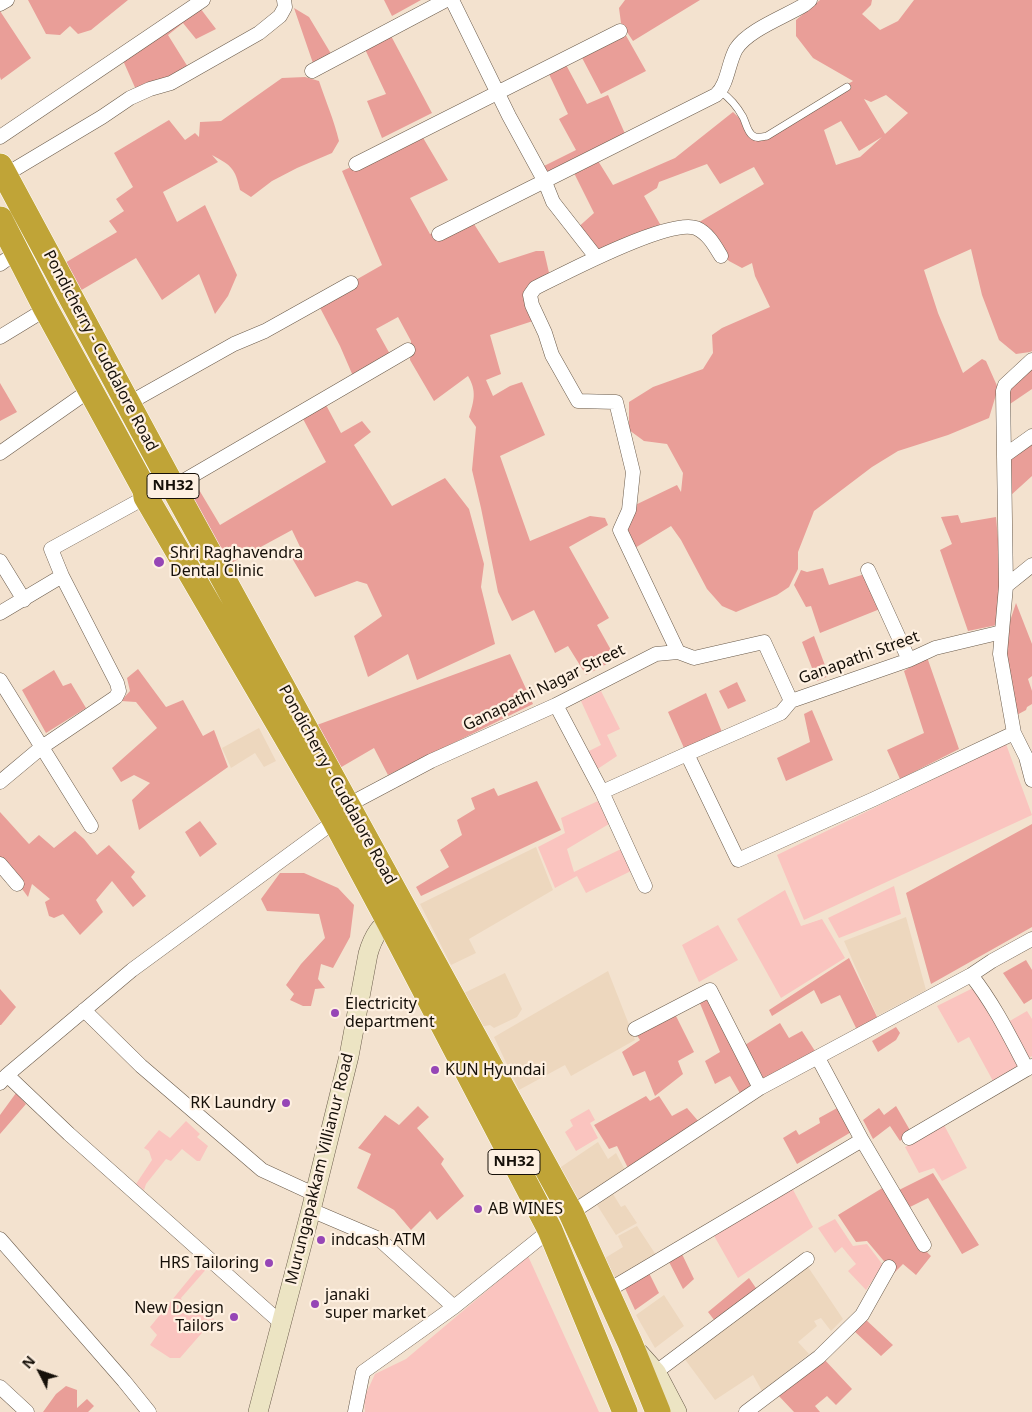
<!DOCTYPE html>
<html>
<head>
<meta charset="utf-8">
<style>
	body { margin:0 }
	#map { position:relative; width:1032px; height:1412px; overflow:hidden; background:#f3e2cf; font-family:"Noto Sans",sans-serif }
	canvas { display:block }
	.north { position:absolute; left:15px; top:1347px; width:50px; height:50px; -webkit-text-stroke:4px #fef0e1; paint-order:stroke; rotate:311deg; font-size:14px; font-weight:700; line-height:20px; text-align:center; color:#161009 }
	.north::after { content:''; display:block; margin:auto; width:18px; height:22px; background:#161009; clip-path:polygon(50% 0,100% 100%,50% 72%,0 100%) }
</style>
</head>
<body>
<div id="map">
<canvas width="1032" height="1412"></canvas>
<div class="north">N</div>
</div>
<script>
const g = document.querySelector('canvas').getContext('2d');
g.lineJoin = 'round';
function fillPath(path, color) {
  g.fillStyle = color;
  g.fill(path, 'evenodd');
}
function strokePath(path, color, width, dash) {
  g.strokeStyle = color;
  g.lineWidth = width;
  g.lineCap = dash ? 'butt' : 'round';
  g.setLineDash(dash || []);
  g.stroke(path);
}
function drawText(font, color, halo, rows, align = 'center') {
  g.font = font + ' "Noto Sans",sans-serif';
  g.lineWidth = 4.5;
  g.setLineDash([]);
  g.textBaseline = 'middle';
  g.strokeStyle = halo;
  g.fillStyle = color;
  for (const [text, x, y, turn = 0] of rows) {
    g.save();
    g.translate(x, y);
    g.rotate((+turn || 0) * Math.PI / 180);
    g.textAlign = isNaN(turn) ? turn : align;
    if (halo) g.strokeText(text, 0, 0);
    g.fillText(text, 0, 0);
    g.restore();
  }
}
const built = new Path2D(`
	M 259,728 L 276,761 L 264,767 L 255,753 L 231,768 L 222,748 Z
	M 536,847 L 553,890 L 469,939 L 476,953 L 451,965 L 420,904 Z
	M 906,917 L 926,990 L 877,1016 L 844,941 Z
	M 608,971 L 635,1040 L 571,1076 L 565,1065 L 519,1090 L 494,1037 Z
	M 505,973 L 522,1009 L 517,1017 L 494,1028 L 490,1025 L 481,1027 L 464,993 Z
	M 598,1142 L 608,1159 L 616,1153 L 625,1170 L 574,1205 L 555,1171 Z
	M 613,1194 L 621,1207 L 625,1205 L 637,1223 L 616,1235 L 597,1205 Z
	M 637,1226 L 656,1255 L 616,1279 L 605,1258 L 623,1247 L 618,1236 Z
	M 804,1261 L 843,1319 L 831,1331 L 821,1318 L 814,1321 L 817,1326 L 798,1342 L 809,1354 L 762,1391 L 753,1375 L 715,1400 L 684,1358 Z
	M 664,1295 L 684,1326 L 655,1348 L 636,1315 Z`);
const green = new Path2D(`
	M 601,691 L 620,729 L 607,735 L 617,756 L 596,770 L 587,752 L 601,745 L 581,701 Z
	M 1006,744 L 1032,815 L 804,920 L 777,855 Z
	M 598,801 L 609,824 L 567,849 L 574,872 L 621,849 L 631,871 L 586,893 L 577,876 L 555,888 L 538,847 L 565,833 L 561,818 Z
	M 894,886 L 901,914 L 839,938 L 828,918 Z
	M 785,890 L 801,926 L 822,919 L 845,958 L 781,998 L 737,919 Z
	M 718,925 L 738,960 L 699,982 L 682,945 Z
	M 973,988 L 1023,1067 L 993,1081 L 969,1037 L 958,1043 L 937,1006 Z
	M 1027,1011 L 1032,1019 L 1032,1056 L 1029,1058 L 1008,1022 Z
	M 589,1109 L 595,1120 L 590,1123 L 598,1138 L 576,1151 L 565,1132 L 573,1126 L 570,1120 Z
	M 186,1121 L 200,1134 L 197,1137 L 208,1146 L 200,1161 L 197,1161 L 182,1149 L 171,1161 L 166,1159 L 146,1184 L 144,1190 L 136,1184 L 152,1160 L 149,1151 L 144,1148 L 159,1130 L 170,1138 Z
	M 944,1125 L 967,1168 L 942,1181 L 934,1168 L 919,1173 L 905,1147 Z
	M 791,1186 L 813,1227 L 738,1278 L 713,1234 Z
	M 835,1219 L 853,1246 L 867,1244 L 883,1265 L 866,1290 L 848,1271 L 856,1264 L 842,1247 L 835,1253 L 818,1228 Z
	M 528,1256 L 599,1412 L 365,1412 L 364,1398 L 375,1374 L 406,1359 Z
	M 203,1262 L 209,1266 L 181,1298 L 182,1301 L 192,1311 L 196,1307 L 214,1319 L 180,1358 L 170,1358 L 150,1345 L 157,1335 L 150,1327 Z`);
const forest = new Path2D(`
	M 28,0 L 128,0 L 91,30 L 78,34 L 70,26 L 60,35 L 46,34 Z
	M 384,0 L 421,0 L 392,16 Z
	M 625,0 L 700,0 L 633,41 L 621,23 L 619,8 Z
	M 820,0 L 872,0 L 871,5 L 862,14 L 880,30 L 898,21 L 914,0 L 1032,0 L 1032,351 L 1030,352 L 1016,354 L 999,340 L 982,295 L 971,249 L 924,270 L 938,313 L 963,373 L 982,359 L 986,361 L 998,388 L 989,418 L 948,435 L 898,451 L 872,467 L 814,511 L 798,552 L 798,569 L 789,587 L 777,595 L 736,612 L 722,606 L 707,589 L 681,540 L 671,526 L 630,551 L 621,532 L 631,507 L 677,485 L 681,492 L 683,473 L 667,444 L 644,441 L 629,430 L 629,402 L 653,387 L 703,369 L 713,353 L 712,335 L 722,328 L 770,307 L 755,276 L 752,263 L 742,268 L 729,261 L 694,225 L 764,184 L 754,167 L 720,184 L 707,164 L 659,182 L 657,188 L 644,196 L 664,231 L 598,256 L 575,230 L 594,213 L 573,171 L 595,156 L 613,185 L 675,158 L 733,112 L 759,137 L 853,81 L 813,58 L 796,36 L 796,20 ZM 886,95 L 908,113 L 885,134 L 864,99 L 871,102 ZM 841,121 L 859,151 L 882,137 L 860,157 L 836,165 L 824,130 Z
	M 197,4 L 216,29 L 196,39 L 183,23 L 168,35 L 191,72 L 137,92 L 121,56 Z
	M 294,8 L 309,17 L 333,57 L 315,69 Z
	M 0,11 L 31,58 L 1,80 L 0,77 Z
	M 624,32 L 646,71 L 601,94 L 580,54 Z
	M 390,34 L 432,113 L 382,138 L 367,101 L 386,94 L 364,47 Z
	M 564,61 L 587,104 L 608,95 L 626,136 L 545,182 L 540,168 L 576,150 L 559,119 L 568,114 L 548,72 Z
	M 305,77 L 319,81 C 326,102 334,120 339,141 L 332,153 L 297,168 L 272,181 L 251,197 L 240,190 C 235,168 232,166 212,155 L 218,162 L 163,192 L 177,222 L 205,205 L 237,275 L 228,296 L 215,314 L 199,274 L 162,300 L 136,258 L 73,295 L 58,267 L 117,232 L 109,221 L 124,211 L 116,199 L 133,187 L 114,153 L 169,120 L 185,140 L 195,133 L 199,137 L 200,122 L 221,121 L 282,78 Z
	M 422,136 L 448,180 L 410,198 L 430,234 L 474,224 L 499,263 L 536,251 L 544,251 L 550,277 L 532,291 L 536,320 L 490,335 L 501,374 L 486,380 L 493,396 L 510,386 L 522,382 L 545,435 L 500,456 L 530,541 L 590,516 L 605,518 L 608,525 L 569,547 L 609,618 L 597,625 L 616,659 L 586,675 L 568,646 L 555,653 L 534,610 L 512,621 L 498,592 L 481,508 L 472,470 L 476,427 L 469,417 C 474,401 477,391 468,376 L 434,401 L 410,360 L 411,341 L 398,317 L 376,329 L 391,356 L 353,376 L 340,346 L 317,302 L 382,265 L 342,171 Z
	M 1032,366 L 1032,389 L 1007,406 L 1006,389 Z
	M 0,383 L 17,412 L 0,421 Z
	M 326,405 L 341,433 L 362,421 L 371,432 L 354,445 L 392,506 L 445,478 L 469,509 L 484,564 L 481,587 L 495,644 L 417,680 L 408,654 L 368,677 L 354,636 L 382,616 L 367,584 L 357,581 L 315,597 L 292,558 L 302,551 L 292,530 L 222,568 L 176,492 L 195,483 L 220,525 L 326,462 L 302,417 Z
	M 1032,441 L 1032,476 L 1010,496 L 1009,458 Z
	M 958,515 L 961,523 L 996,517 L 1002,583 L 997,625 L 968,631 L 940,550 L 952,544 L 941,517 Z
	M 823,568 L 829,585 L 865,574 L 880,609 L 820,633 L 811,606 L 806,607 L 794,585 L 801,570 L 807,572 Z
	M 1016,603 L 1032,644 L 1032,676 L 1028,679 L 1032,691 L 1032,704 L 1027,707 L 1026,710 L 1013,717 L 1005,653 L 1007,630 Z
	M 814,636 L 829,676 L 817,681 L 802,642 Z
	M 510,654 L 533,704 L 388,775 L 374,748 L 338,769 L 317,725 Z
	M 927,657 L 959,749 L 900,779 L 887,750 L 924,733 L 904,671 Z
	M 138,669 L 166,707 L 183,700 L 203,736 L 214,730 L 228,767 L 139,830 L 132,800 L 150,783 L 134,775 L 121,782 L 112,768 L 157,728 L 136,702 L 121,701 L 130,691 L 127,678 Z
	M 54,670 L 63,686 L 71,683 L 86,708 L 46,733 L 22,690 Z
	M 737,682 L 746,701 L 728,709 L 719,691 Z
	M 706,693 L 722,732 L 684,748 L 668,712 Z
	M 812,710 L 833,760 L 786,781 L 777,758 L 810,742 L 804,714 Z
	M 537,781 L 561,830 L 421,896 L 416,887 L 449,867 L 440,850 L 462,835 L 457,820 L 475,809 L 471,798 L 494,788 L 498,796 Z
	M 0,812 L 29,844 L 39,835 L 54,848 L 75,831 L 84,839 L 97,855 L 109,845 L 135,872 L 131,877 L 146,896 L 133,907 L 112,881 L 96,900 L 103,912 L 80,935 L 63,914 L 54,918 L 49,916 L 45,902 L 50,899 L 32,884 L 28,897 L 0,859 Z
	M 200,821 L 217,844 L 200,857 L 185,832 Z
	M 1032,824 L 1032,927 L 931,984 L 906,893 Z
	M 280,873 L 304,873 L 338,888 L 354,905 L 350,937 L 333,968 L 321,964 L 318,979 L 325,988 L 315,989 L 311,1006 L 303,1006 L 290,1000 L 294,994 L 286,985 L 301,964 L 325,938 L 319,914 L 267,911 L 261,899 Z
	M 849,958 L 878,1019 L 857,1030 L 840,995 L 821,1004 L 814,990 L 772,1016 L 769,1010 Z
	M 1026,960 L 1032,970 L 1032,999 L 1024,1004 L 1003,973 Z
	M 0,989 L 16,1007 L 1,1025 L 0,1025 Z
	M 709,996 L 754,1088 L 741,1095 L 730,1076 L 715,1084 L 705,1061 L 720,1052 L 699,1001 Z
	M 676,1016 L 694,1052 L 678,1061 L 683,1074 L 655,1096 L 645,1071 L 633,1076 L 622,1052 L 640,1040 L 636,1034 Z
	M 780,1023 L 789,1038 L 802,1031 L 815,1051 L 762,1080 L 745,1045 Z
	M 896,1027 L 900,1033 L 896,1040 L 878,1052 L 872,1041 Z
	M 16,1093 L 26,1104 L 0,1134 L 0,1115 Z
	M 646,1096 L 650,1101 L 659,1096 L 672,1116 L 687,1108 L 699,1122 L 628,1168 L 617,1146 L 609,1149 L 594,1125 Z
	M 418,1106 L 429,1117 L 417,1128 L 444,1159 L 441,1164 L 464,1196 L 437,1220 L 430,1211 L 411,1230 L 394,1210 L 357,1188 L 371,1154 L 358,1148 L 385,1115 L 399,1125 Z
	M 896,1106 L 911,1132 L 900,1141 L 890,1126 L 873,1139 L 863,1120 L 879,1108 L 884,1115 Z
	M 839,1107 L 853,1131 L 797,1164 L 783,1138 L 796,1130 L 799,1135 L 820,1123 L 819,1118 Z
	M 933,1173 L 979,1245 L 962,1254 L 928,1198 L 910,1207 L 899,1190 Z
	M 884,1187 L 913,1239 L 931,1256 L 916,1275 L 903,1264 L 894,1273 L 867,1241 L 856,1242 L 838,1215 Z
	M 681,1252 L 694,1279 L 683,1289 L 668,1260 Z
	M 648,1271 L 659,1293 L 635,1310 L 624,1286 Z
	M 749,1278 L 758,1291 L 715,1321 L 708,1312 Z
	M 864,1318 L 893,1345 L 881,1356 L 853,1330 Z
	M 823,1358 L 852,1389 L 836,1405 L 827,1396 L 815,1406 L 820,1412 L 794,1412 L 777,1394 Z
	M 66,1386 L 77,1390 L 77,1408 L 87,1399 L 94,1406 L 88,1412 L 43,1412 L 56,1394 Z`);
const lane = new Path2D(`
	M 720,91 C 730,98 737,106 743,117 C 746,123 747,131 752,135 C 756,139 762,137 767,136 L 847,87`);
const street = new Path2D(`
	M 452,0 L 509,116 L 545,182 L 553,202 L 596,257
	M 0,4 L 7,0
	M 312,71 L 446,0
	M 0,137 L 203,0
	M 356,164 L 620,31
	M 5,175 L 102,117 L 130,98 L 150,89 L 171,83 L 259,33 L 280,16 L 285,7 L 284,0
	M 439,234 L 716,95 C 728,84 728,63 736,49 C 748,30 784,17 804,5 L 810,0
	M 0,264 L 17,252
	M 0,337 L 46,309
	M 1032,360 L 1005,385 L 1003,391 L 1006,586 L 1000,654 L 1014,733 L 1026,757 L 1032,780
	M 129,403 L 234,344 L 265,331 L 351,283
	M 0,453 L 90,390
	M 1004,456 L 1032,436
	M 173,487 L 408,350
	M 0,561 L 24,600
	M 868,570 L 909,660
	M 1006,586 L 1032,565
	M 0,613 L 62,576 L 51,549 L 146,497
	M 678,652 L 620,530 L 629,510 L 633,472 L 616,402 L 578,401 L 552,355 L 545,333 L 532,305 L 530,295 L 535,288 C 563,274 669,218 696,228 C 708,233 715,246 721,256
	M 0,680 L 91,826
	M 791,701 L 909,660 L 935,648 L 1002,632
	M 556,705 L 602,792 L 645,886
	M 687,754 L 781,713 L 791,701
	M 0,782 L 42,747 L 116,697 L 119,691 L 117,683 L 62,576
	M 602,792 L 687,754 L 738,860 L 874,799 L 1014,733
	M 0,864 L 17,884
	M 971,975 C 994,1004 1010,1037 1027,1069
	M 84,1010 L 141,1066 L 262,1170 L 314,1194
	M 635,1029 L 710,990 L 760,1088
	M 818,1058 L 863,1142
	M 7,1075 L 69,1134 L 281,1323
	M 0,1083 L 7,1075 L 132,970 L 335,821 L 348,805 L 431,761 L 556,705 L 656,654 L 678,652 L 694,658 L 764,642 L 791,701
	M 909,1138 L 1032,1066
	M 311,1210 L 379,1239 L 454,1307
	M 571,1213 L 760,1088 L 971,975 L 992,961 L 1032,939
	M 0,1239 L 124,1381 L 149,1412
	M 607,1291 L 862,1140 L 924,1245
	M 656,1372 L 807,1259
	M 0,1387 L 27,1412
	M 355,1412 L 363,1372 L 454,1307 L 550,1230
	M 746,1412 L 819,1357 L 862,1315 L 889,1267`);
const secondary = new Path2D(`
	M 639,1353 L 656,1372 L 677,1412
	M 258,1412 L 311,1210 L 349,1056 L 368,954 C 373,936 381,924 397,914`);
const highway = new Path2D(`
	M 0,166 L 167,476 L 571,1213 L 630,1343 L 658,1412
	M 0,219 L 46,309 L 145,490 L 146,497 L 335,821 L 388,920 L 550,1230 L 625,1412`);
const markers = [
	[159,562,6,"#9646b6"],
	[335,1013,5,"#9646b6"],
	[435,1070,5,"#9646b6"],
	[286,1103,5,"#9646b6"],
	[478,1209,5,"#9646b6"],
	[321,1240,5,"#9646b6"],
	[269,1263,5,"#9646b6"],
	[315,1304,5,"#9646b6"],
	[234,1317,5,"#9646b6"]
];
const shields = [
	[173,486,52],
	[514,1162,52]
];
const shieldNames = [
	["NH32",173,486],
	["NH32",514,1162]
];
const streetNames = [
	["Pondicherry - Cuddalore Road",100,351,62],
	["Ganapathi Street",859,658,-20],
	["Ganapathi Nagar Street",544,688,-26],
	["Pondicherry - Cuddalore Road",337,785,61],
	["Murungapakkam Villianur Road",320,1169,-76]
];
const poiNames = [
	["Shri Raghavendra",170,553],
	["Dental Clinic",170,571],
	["Electricity",345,1004],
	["department",345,1022],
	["KUN Hyundai",445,1070],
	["RK Laundry",276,1103,"right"],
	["AB WINES",488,1209],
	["indcash ATM",331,1240],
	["HRS Tailoring",259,1263,"right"],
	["janaki",325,1295],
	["super market",325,1313],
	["New Design",224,1308,"right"],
	["Tailors",224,1326,"right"]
];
fillPath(built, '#edd7be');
fillPath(green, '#fac4bf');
fillPath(forest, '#e99e98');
strokePath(lane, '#6a5b4b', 8);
strokePath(street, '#6a5b4b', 15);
strokePath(secondary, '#6a5b4b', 20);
strokePath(highway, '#fff', 26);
strokePath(lane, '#fff', 7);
strokePath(street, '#fff', 14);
strokePath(secondary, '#ece4c3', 19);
strokePath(highway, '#c0a437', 25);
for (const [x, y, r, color] of markers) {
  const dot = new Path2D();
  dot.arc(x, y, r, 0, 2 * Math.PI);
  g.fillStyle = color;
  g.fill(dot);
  strokePath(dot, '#fef0e1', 2);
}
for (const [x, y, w] of shields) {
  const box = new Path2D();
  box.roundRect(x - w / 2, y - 12.5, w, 25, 4);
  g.fillStyle = '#fef0e1';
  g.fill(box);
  strokePath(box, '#161009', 1);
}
drawText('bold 15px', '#161009', null, shieldNames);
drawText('16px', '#161009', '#fef0e1', streetNames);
drawText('16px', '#161009', '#fef0e1', poiNames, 'left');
</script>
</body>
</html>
